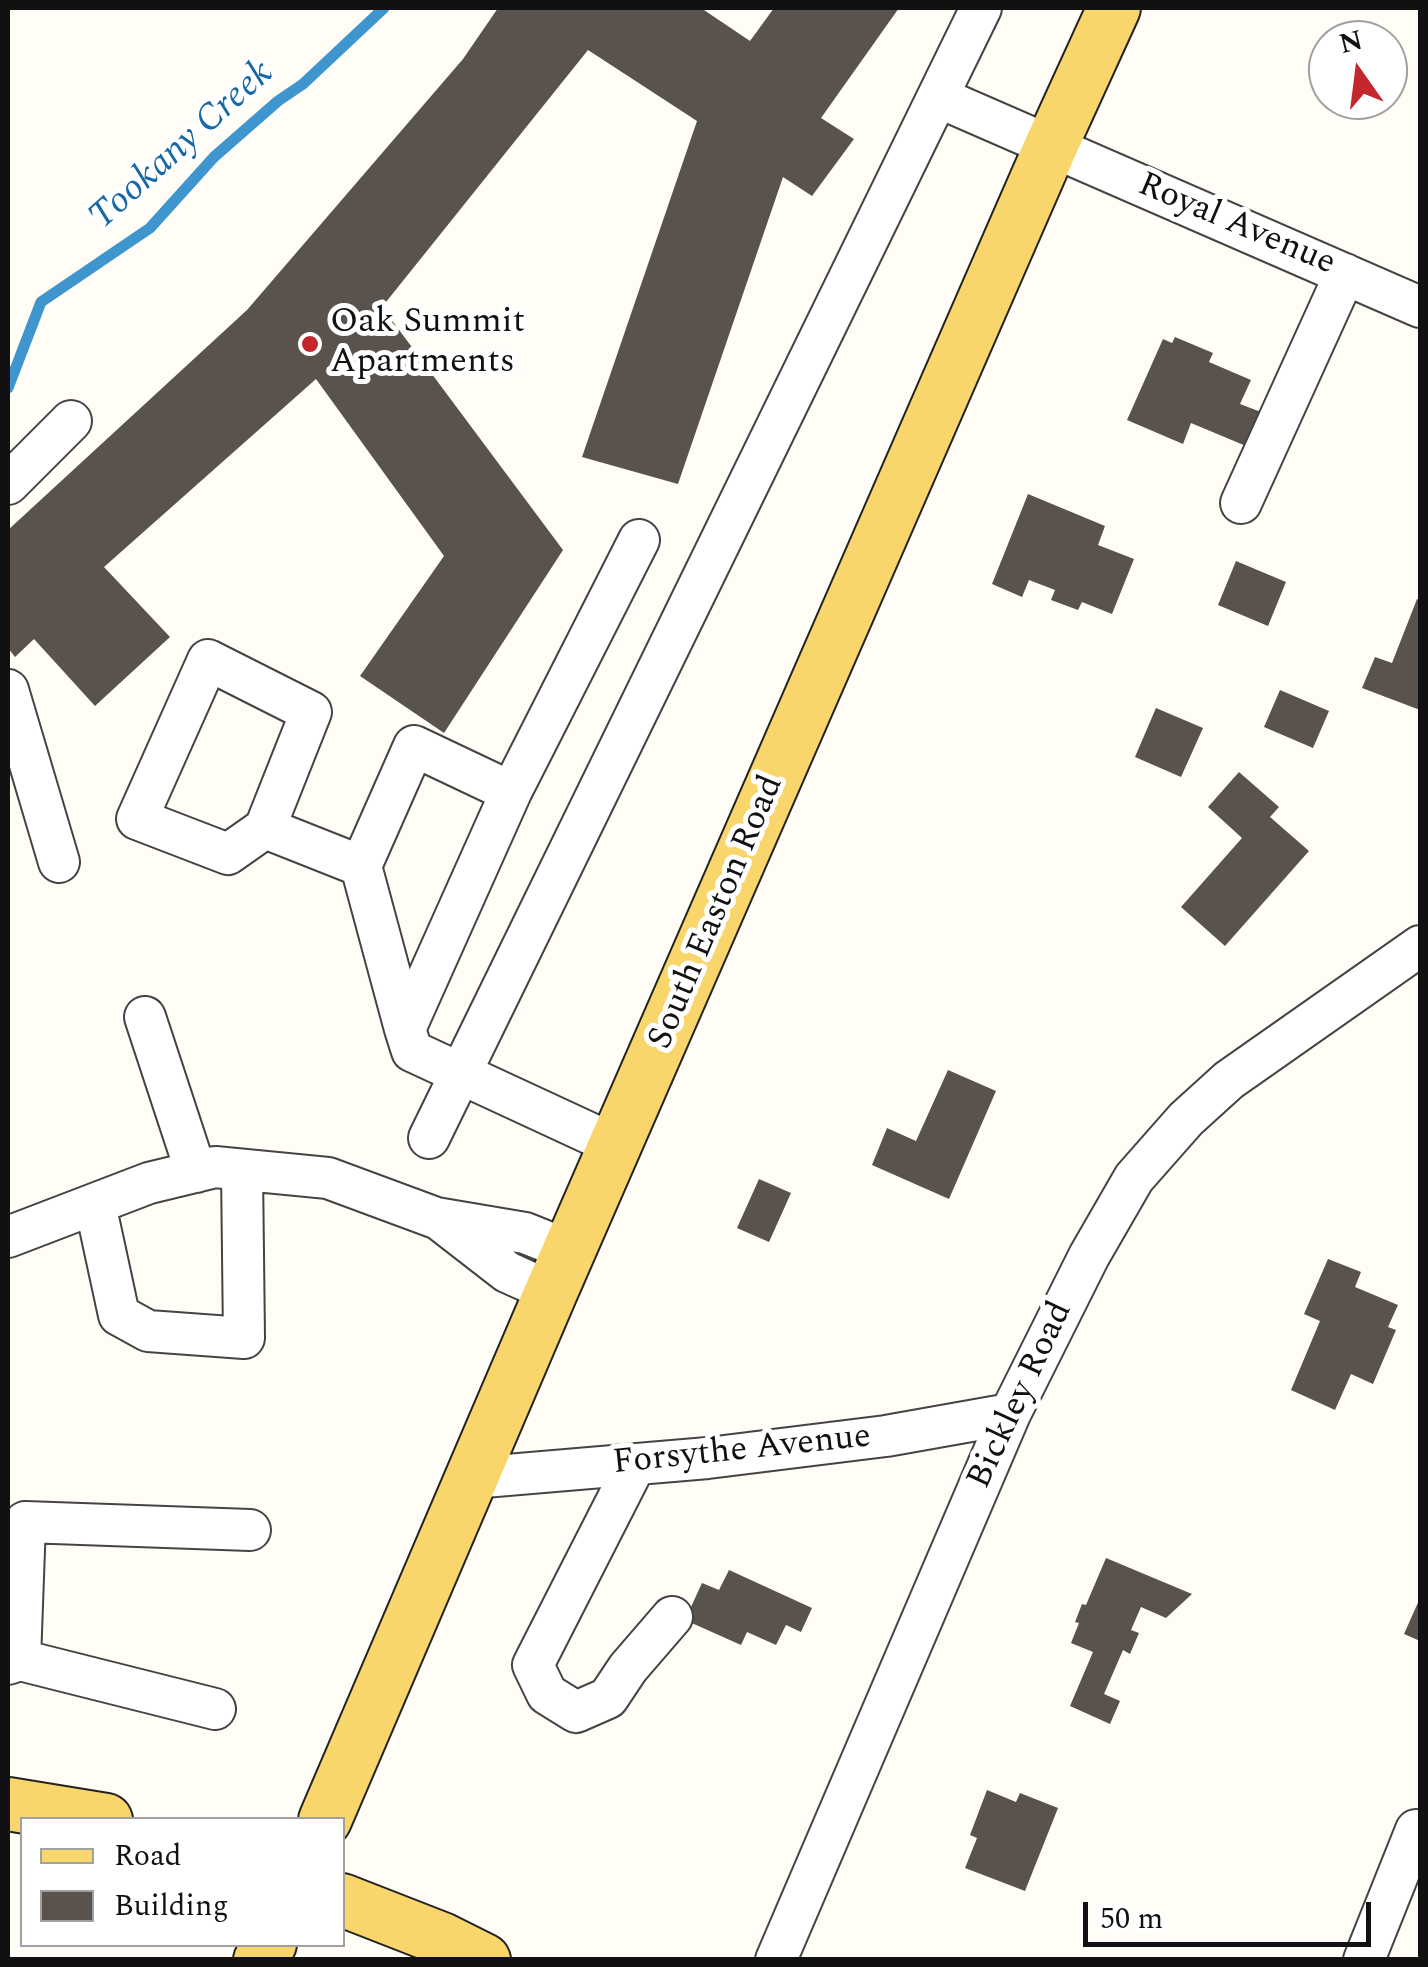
<!DOCTYPE html>
<html>
<head>
<meta charset="utf-8">
<style>
	body { margin:0 }
	#map { position:relative; width:1428px; height:1967px; overflow:hidden; background:#fffdf5; font-family:Spectral,serif }
	canvas { display:block }
	.frame { position:absolute; inset:0; border:10px solid #111; pointer-events:none }
	.legend { position:absolute; left:20px; top:1817px; width:325px; height:130px; box-sizing:border-box; background:#fff; border:2px solid #a0a0a0; margin:0; padding:12px 18px; list-style:none; font-size:30px; color:#111 }
	.legend li { display:flex; align-items:center; gap:20px; height:50px }
	.legend b { width:50px; border:2px solid #a0a0a0 }
	.north { position:absolute; left:1308px; top:20px; width:100px; height:100px; box-sizing:border-box; background:#fff; border:2px solid #a0a0a0; border-radius:50%; rotate:346deg; font-size:28px; font-weight:700; line-height:40px; text-align:center; color:#111 }
	.north::after { content:''; display:block; margin:auto; width:35px; height:45px; background:#c4262e; clip-path:polygon(50% 0,100% 100%,50% 72%,0 100%) }
	.scale { position:absolute; left:1083px; top:1902px; width:288px; height:45px; box-sizing:border-box; border:5px solid #111; border-top:0; padding-left:12px; font-size:30px; line-height:35px; white-space:nowrap; color:#111; -webkit-text-stroke:8px #fff; paint-order:stroke }
</style>
</head>
<body>
<div id="map">
<canvas width="1428" height="1967"></canvas>
<div class="frame"></div>
<ul class="legend">
<li><b style="height:12px;background:#f9d66b"></b>Road</li>
<li><b style="height:28px;background:#5a524d"></b>Building</li>
</ul>
<div class="north">N</div>
<div class="scale">50 m</div>
</div>
<script>
const g = document.querySelector('canvas').getContext('2d');
g.lineJoin = 'round';
function strokePath(path, color, width, dash) {
  g.strokeStyle = color;
  g.lineWidth = width;
  g.lineCap = dash ? 'butt' : 'round';
  g.setLineDash(dash || []);
  g.stroke(path);
}
function fillPath(path, color) {
  g.fillStyle = color;
  g.fill(path, 'evenodd');
}
function drawText(font, color, halo, rows, align = 'center') {
  g.font = font + ' Spectral,serif';
  g.lineWidth = 10;
  g.setLineDash([]);
  g.textBaseline = 'middle';
  g.strokeStyle = halo;
  g.fillStyle = color;
  for (const [text, x, y, turn = 0] of rows) {
    g.save();
    g.translate(x, y);
    g.rotate((+turn || 0) * Math.PI / 180);
    g.textAlign = isNaN(turn) ? turn : align;
    if (halo) g.strokeText(text, 0, 0);
    g.fillText(text, 0, 0);
    g.restore();
  }
}
const stream = new Path2D(`
	M 8,388 L 41,302 L 150,228 L 214,157 L 278,101 L 303,84 L 384,8`);
const building = new Path2D(`
	M 498,8 L 701,8 L 750,41 L 774,8 L 899,8 L 821,118 L 854,139 L 812,196 L 783,177 L 678,484 L 582,457 L 697,121 L 588,50 L 382,307 L 563,550 L 444,733 L 360,676 L 444,556 L 316,379 L 104,567 L 170,637 L 95,706 L 34,639 L 15,657 L 8,648 L 8,530 L 247,310 L 463,59 Z
	M 1175,337 L 1213,353 L 1209,362 L 1251,380 L 1240,404 L 1261,412 L 1246,446 L 1191,423 L 1183,444 L 1127,420 L 1163,339 L 1172,343 Z
	M 1028,494 L 1105,526 L 1098,545 L 1134,559 L 1112,614 L 1082,602 L 1078,610 L 1051,600 L 1055,590 L 1029,580 L 1022,597 L 992,584 Z
	M 1236,561 L 1286,582 L 1268,626 L 1218,605 Z
	M 1417,599 L 1420,600 L 1420,710 L 1362,688 L 1375,657 L 1392,663 Z
	M 1280,690 L 1329,711 L 1313,748 L 1264,727 Z
	M 1156,708 L 1203,728 L 1181,777 L 1135,757 Z
	M 1239,772 L 1279,807 L 1270,817 L 1309,851 L 1225,946 L 1181,907 L 1242,838 L 1208,807 Z
	M 948,1070 L 996,1091 L 949,1199 L 872,1165 L 887,1128 L 916,1141 Z
	M 759,1179 L 791,1193 L 769,1242 L 737,1228 Z
	M 1328,1259 L 1361,1272 L 1355,1287 L 1398,1305 L 1388,1327 L 1396,1330 L 1373,1384 L 1351,1374 L 1335,1410 L 1291,1390 L 1320,1321 L 1304,1314 Z
	M 1106,1558 L 1192,1594 L 1166,1618 L 1141,1607 L 1131,1630 L 1139,1633 L 1130,1654 L 1123,1650 L 1104,1694 L 1120,1701 L 1110,1724 L 1070,1706 L 1093,1652 L 1071,1643 L 1079,1623 L 1075,1622 L 1082,1604 L 1086,1605 Z
	M 729,1570 L 812,1608 L 801,1632 L 786,1625 L 776,1645 L 747,1632 L 741,1645 L 685,1620 L 702,1583 L 719,1590 Z
	M 1420,1598 L 1420,1641 L 1404,1634 Z
	M 987,1790 L 1016,1802 L 1020,1793 L 1058,1808 L 1025,1891 L 965,1868 L 977,1838 L 970,1835 Z`);
const minor = new Path2D(`
	M 938,97 L 1420,307
	M 8,484 L 71,421
	M 1241,503 L 1345,274
	M 8,690 L 59,862
	M 511,792 L 639,540
	M 265,828 L 228,854 L 137,819 L 208,660 L 311,712 L 265,828 L 361,866
	M 145,1017 L 196,1172
	M 405,1029 L 511,792 L 414,746 L 361,866 L 405,1029 L 412,1051 L 617,1146
	M 429,1138 L 981,8
	M 95,1204 L 119,1315 L 148,1331 L 244,1338 L 242,1170
	M 440,1220 L 507,1272 L 551,1292
	M 8,1237 L 149,1183 L 215,1167 L 328,1178 L 436,1218 L 525,1233 L 570,1251
	M 635,1465 L 533,1665 L 547,1694 L 576,1712 L 608,1698 L 628,1668 L 672,1617
	M 472,1478 L 708,1458 L 886,1436 L 1010,1414
	M 20,1660 L 215,1709
	M 8,1664 L 20,1660 L 25,1522 L 250,1530
	M 776,1960 L 1010,1414 L 1089,1256 L 1134,1178 L 1186,1119 L 1229,1080 L 1420,946
	M 1364,1960 L 1416,1830`);
const major = new Path2D(`
	M 8,1804 L 106,1820
	M 325,1820 L 551,1292 L 1051,146 L 1114,8
	M 342,1900 L 442,1939 L 484,1960
	M 260,1960 L 270,1944`);
const markers = [
	[310,344,10,"#c4262e"]
];
const streetNames = [
	["Royal Avenue",1236,226,23],
	["South Easton Road",718,913,-67],
	["Bickley Road",1022,1396,-65],
	["Forsythe Avenue",742,1452,-6]
];
const poiNames = [
	["Oak Summit",330,324],
	["Apartments",330,364]
];
const waterNames = [
	["Tookany Creek",183,147,-42]
];
strokePath(stream, '#3f96cf', 11);
fillPath(building, '#5a524d');
strokePath(minor, '#444', 44);
strokePath(major, '#222', 56);
strokePath(minor, '#fff', 40);
strokePath(major, '#f9d66b', 52);
for (const [x, y, r, color] of markers) {
  const dot = new Path2D();
  dot.arc(x, y, r, 0, 2 * Math.PI);
  g.fillStyle = color;
  g.fill(dot);
  strokePath(dot, '#fff', 4);
}
drawText('35px', '#111', '#fff', streetNames);
drawText('35px', '#111', '#fff', poiNames, 'left');
drawText('italic 38px', '#1768a6', '#fff', waterNames);
</script>
</body>
</html>
